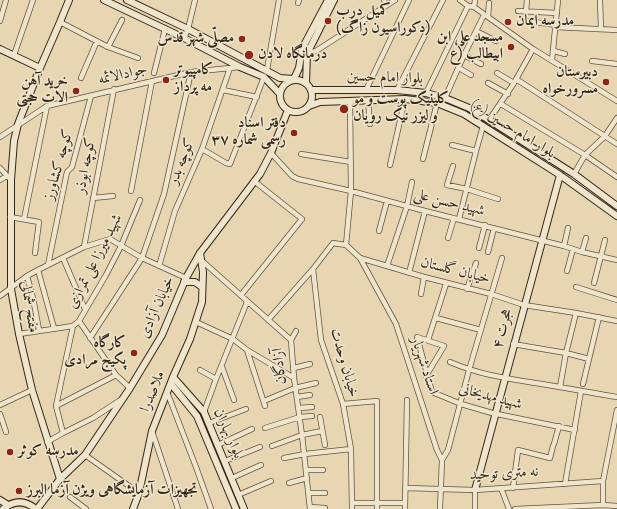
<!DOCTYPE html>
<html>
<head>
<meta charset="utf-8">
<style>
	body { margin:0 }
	canvas { display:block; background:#e7d6b1 }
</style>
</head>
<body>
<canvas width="617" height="509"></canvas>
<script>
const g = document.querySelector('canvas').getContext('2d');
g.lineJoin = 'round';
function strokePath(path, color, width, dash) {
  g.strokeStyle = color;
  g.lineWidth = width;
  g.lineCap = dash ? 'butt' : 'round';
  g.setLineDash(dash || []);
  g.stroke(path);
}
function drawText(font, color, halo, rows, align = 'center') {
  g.font = font + ' "Sorts Mill Goudy",Amiri,serif';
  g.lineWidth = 3;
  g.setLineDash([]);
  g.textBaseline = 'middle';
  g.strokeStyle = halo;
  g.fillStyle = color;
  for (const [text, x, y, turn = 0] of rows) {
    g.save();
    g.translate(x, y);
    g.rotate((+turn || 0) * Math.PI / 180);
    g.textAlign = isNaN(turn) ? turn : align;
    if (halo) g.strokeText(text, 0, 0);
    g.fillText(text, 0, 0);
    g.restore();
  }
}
const street = new Path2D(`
	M 384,0 L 386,6
	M 460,0 L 468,6 L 474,7 L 533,49 L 617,101
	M 600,0 L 601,29
	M 298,3 L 299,0
	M 474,7 L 475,0
	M 518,11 L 557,13
	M 526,11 L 527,0
	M 488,17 L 489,3
	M 0,21 L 6,0
	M 527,21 L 556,25
	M 60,22 L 108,47 L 138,58
	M 555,27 L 617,30
	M 476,31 L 496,41
	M 184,38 L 188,29 L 195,0
	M 108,47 L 122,20
	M 554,51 L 565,54
	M 307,54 L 316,51 L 395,0
	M 14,55 L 33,0
	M 464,55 L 481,64
	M 552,60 L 558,0
	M 592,61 L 617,64
	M 459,68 L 471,75
	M 267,70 L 279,0
	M 154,73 L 165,29
	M 497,73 L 514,83
	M 81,78 L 97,41
	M 516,79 L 617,144
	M 488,83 L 508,94
	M 223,90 L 257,97
	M 366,90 L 409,0
	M 397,90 L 443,0
	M 426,93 L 468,6
	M 445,98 L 464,55 L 484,15
	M 368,100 L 370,124
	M 350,102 L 351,191 L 346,245 L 360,258 L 424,277 L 491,294 L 524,305 L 576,313 L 617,321
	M 501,104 L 585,155 L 617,177
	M 489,120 L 514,83 L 533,49
	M 0,137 L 47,106 L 191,72 L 240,67
	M 452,145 L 476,151
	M 202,149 L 226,163 L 230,164 L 264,77
	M 271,153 L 292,176 L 298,179 L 351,191 L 425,211 L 564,246 L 582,252 L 617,260
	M 301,154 L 351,162
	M 423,159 L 437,103
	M 390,165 L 405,99
	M 453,166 L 447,185 L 467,189 L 498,199
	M 0,168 L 11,180
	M 574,174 L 585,155 L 605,136 L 617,118
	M 0,180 L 7,176
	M 131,191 L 152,81
	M 93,198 L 113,196
	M 10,217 L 39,222 L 35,253
	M 24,219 L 47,106
	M 459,219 L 476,151 L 483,126
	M 379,231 L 387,201
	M 448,238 L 454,218
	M 346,245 L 333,243 L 313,269 L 321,340 L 343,404 L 351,449 L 352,509
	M 564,246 L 568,228
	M 84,247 L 114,89
	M 479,248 L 485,225
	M 488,252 L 494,228
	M 582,252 L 586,238
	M 63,258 L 85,309
	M 360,258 L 396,324 L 437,450 L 442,460 L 440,509
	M 201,260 L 291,340 L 294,378 L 302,435 L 310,509
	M 48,265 L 67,172 L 72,167 L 91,96
	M 159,266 L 175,211 L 202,149 L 230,68
	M 387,266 L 407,206 L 412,182
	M 38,270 L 54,328
	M 567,271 L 573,249
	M 409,273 L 425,211
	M 27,276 L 33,298 L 39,330
	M 594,283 L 605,240
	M 576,287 L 617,300
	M 467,289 L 476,263
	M 421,294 L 424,277
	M 241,295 L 302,219 L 254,181
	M 0,296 L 27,276 L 38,270 L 84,247 L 110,239 L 142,258 L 186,278
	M 436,318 L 481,330
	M 268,320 L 313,269
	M 79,321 L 116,375 L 130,388
	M 196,322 L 233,339 L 247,350 L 294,378
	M 19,334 L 73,326
	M 90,338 L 142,258 L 164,194 L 191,72
	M 291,340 L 296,331
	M 428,340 L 446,284
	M 513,344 L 566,353 L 589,359
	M 247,350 L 265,406
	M 450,362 C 487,378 521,380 559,387 C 578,390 598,394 617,397
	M 222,367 L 234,400
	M 294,368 L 310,364
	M 200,370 L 216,379
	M 426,376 L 444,346 L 417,337 L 432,392 L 461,404 L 492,413 L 575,430
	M 583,384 L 599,317
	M 560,387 L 566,353 L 576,313
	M 167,392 L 196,467 L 211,509
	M 297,397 L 310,395
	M 264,401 L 295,388 L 316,383
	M 343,404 L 377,401 L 377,509
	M 0,405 L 32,390
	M 56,406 L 116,375
	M 299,408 L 312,407
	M 204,412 L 216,379 L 247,302
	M 0,414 L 6,432
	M 320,417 L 325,445
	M 209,423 L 246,409
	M 265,428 L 300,417 L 312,416
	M 152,431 L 178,509
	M 63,433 L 93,418 L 122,399
	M 47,442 L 63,433 L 56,406 L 73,326 L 79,321 L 106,275 L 121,246 L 140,200
	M 554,444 L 559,426
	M 218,445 L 252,429
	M 272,446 L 302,435 L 322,431
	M 85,455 L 139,493
	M 284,458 L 305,454 L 351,449
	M 442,460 L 448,450 L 469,370 L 502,258
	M 225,461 L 260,447
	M 306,470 L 323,470
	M 232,478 L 261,465
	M 289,483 L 307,478
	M 565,484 L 581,391
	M 405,488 L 475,490 L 603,481
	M 501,488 L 509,509
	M 513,488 L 518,450 L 550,458 L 553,446
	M 475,490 L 475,509
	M 308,493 L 325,493
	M 238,495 L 271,481
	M 70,497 L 86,509
	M 353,503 L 405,503
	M 603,505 L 603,481 L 617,410
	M 310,507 L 325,508
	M 405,509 L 407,400
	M 515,509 L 603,505 L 617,506`);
const secondary = new Path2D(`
	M 104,0 L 184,38 L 240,67 L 264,77 L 280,94
	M 127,0 L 188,29 L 280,78 L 294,79 L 299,68 L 302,49 L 328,0
	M 0,49 L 40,68
	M280 96a16 16 0 1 1 32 0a16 16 0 1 1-32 0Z
	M 306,83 L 307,54 L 334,0
	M 312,90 L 397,90 L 426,93 L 445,98 L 469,108 L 489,120 L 574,174 L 617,206
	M 309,106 L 320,102 L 405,99 L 437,103 L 464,114 L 483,126 L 560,175 L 617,216
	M 184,282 L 195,282 L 202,287
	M 173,377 L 204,412 L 244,509
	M 171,384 L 197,416 L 236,509
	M 60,479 L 32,390 L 19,334 L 11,289 L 11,180 L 14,141 L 18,124 L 40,68 L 60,22 L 69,0
	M 475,490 L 560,175
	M 0,500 L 8,505
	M 3,509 C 14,500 25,500 36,509
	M 37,509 L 60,479 L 85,455 L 130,388 L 162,335 L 186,278 L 200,253 L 260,174 L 271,153 L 288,110
	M 133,509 L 139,493 L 152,431 L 173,377 L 190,339 L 202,302 L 203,272 L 200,253`);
const markers = [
	[328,21,4,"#8f2418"],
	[508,22,4,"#8f2418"],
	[242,39,4,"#8f2418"],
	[511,47,4,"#8f2418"],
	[249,55,5,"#8f2418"],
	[166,80,4,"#8f2418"],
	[606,82,4,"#8f2418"],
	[76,91,4,"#8f2418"],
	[344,109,5,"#8f2418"],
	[294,133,4,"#8f2418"],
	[134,353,4,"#8f2418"],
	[10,452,4,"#8f2418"],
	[19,491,4,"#8f2418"]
];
const poiNames = [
	["کمیل درب",336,12],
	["(دکوراسیون زاگ)",336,29],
	["مدرسه ایمان",516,22],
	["مسجد علی ابن",503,38,"right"],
	["ابیطالب (ع",503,55,"right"],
	["مصلّی شهر قدس",234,39,"right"],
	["درمانگاه لادن",258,55],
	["کامپیوتر",174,71],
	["مه پرداز",174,88],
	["دبیرستان",598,73,"right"],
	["مسرورخواه",598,90,"right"],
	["خرید آهن",68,82,"right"],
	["الات حجتی",68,99,"right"],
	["کلینیک پوست و مو",353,100],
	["و لیزر نیک رویان",353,117],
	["دفتر اسناد",286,124,"right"],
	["رسمی شماره ۳۷",286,141,"right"],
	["کارگاه",126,344,"right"],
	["پکیج مرادی",126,361,"right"],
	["مدرسه کوثر",18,452],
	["تجهیزات آزمایشگاهی ویژن آزما البرز",27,491]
];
const streetNames = [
	["جوادالائمه",123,76,-13],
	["بلوار امام حسین",385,79,2],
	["بلوار امام حسین (ع)",512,130,32],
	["کوچه بدر",183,162,-68],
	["کوچه کشاورز",60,165,-74],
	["کوچه ابوذر",87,166,-79],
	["شهید حسن علی",449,204,14],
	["شهید میرزا علی تمرازی",96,262,-63],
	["خیابان گلستان",455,272,14],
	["مفتح شمالی",28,307,81],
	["خیابان آزادی",158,308,-66],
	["هجرت ۴",504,329,-75],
	["خیابان وحدت",343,363,74],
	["آزادگان",281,366,-96],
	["استاد شهریار",423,366,72],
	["ملاصدرا",154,392,-68],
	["شهید مهدیخانی",490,398,15],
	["بلوار بهاران",227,434,66],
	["نه متری توحید",504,475,-3]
];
strokePath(street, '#61543f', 6);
strokePath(secondary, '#342819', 8);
strokePath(street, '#efe4cc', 4.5);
strokePath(secondary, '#efe4cc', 6);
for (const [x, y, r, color] of markers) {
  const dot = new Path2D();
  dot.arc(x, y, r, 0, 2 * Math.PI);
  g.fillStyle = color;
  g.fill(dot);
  strokePath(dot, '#efe4cc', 1.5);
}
drawText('bold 15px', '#342819', '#efe4cc', poiNames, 'left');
drawText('15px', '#342819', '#efe4cc', streetNames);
</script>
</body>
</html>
